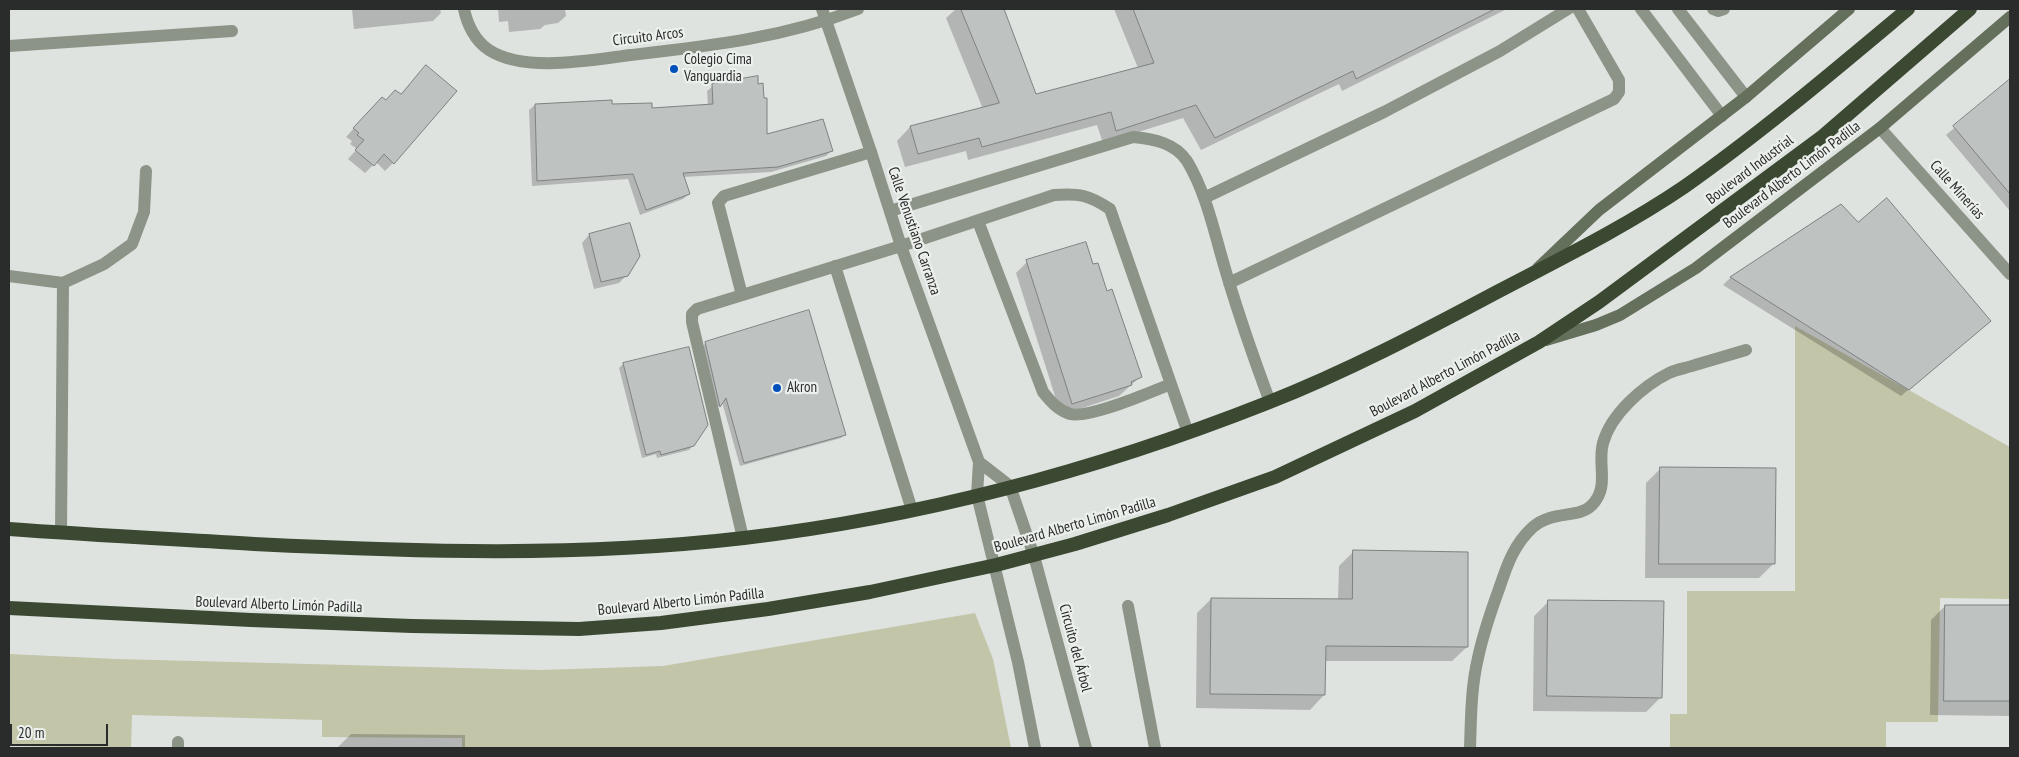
<!DOCTYPE html>
<html>
<head>
<meta charset="utf-8">
<style>
	body { margin:0 }
	#map { position:relative; width:2019px; height:757px; overflow:hidden; background:#dfe3e0; font-family:"PT Sans Narrow",sans-serif }
	canvas { display:block }
	.frame { position:absolute; inset:0; border:10px solid #2a2c2b; pointer-events:none }
	.scale { position:absolute; left:10px; top:724px; width:98px; height:22px; box-sizing:border-box; border:2px solid #2a2c2b; border-top:0; padding-left:6px; font-size:15px; line-height:18px; white-space:nowrap; color:#2a2c2b; -webkit-text-stroke:4px #ecf0ed; paint-order:stroke }
</style>
</head>
<body>
<div id="map">
<canvas width="2019" height="757"></canvas>
<div class="frame"></div>
<div class="scale">20 m</div>
</div>
<script>
const g = document.querySelector('canvas').getContext('2d');
g.lineJoin = 'round';
function fillPath(path, color) {
  g.fillStyle = color;
  g.fill(path, 'evenodd');
}
function strokePath(path, color, width, dash) {
  g.strokeStyle = color;
  g.lineWidth = width;
  g.lineCap = dash ? 'butt' : 'round';
  g.setLineDash(dash || []);
  g.stroke(path);
}
function drawText(font, color, halo, rows, align = 'center') {
  g.font = font + ' "PT Sans Narrow",sans-serif';
  g.lineWidth = 4.5;
  g.setLineDash([]);
  g.textBaseline = 'middle';
  g.strokeStyle = halo;
  g.fillStyle = color;
  for (const [text, x, y, turn = 0] of rows) {
    g.save();
    g.translate(x, y);
    g.rotate((+turn || 0) * Math.PI / 180);
    g.textAlign = isNaN(turn) ? turn : align;
    if (halo) g.strokeText(text, 0, 0);
    g.fillText(text, 0, 0);
    g.restore();
  }
}
const green = new Path2D(`
	M 1795,326 L 2010,447 L 2010,599 L 1940,598 L 1938,722 L 1886,722 L 1886,748 L 1670,748 L 1670,714 L 1687,714 L 1687,591 L 1795,591 Z
	M 975,613 L 993,659 L 1011,748 L 462,748 L 462,738 L 322,737 L 322,720 L 132,715 L 131,748 L 9,746 L 9,654 L 117,659 L 540,670 L 663,666 Z`);
const shadow = new Path2D(`
	M 352,9 L 440,9 L 441,13 L 433,21 L 354,29 Z
	M 498,9 L 565,9 L 566,16 L 558,23 L 545,25 L 540,29 L 509,32 L 508,21 L 499,22 Z
	M 956,9 L 1003,9 L 1035,95 L 1138,68 L 1114,9 L 1507,9 L 1342,91 L 1339,84 L 1201,150 L 1183,118 L 1103,143 L 1097,125 L 968,160 L 966,151 L 905,167 L 897,141 L 910,127 L 983,109 L 946,18 Z
	M 2010,80 L 2010,211 L 1946,135 Z
	M 713,86 L 766,136 L 831,151 L 826,156 L 771,172 L 683,177 L 689,194 L 683,199 L 640,215 L 628,179 L 532,186 L 529,110 L 535,105 L 611,105 L 651,110 L 708,106 L 707,91 Z
	M 374,106 L 393,163 L 385,171 L 376,162 L 365,173 L 348,159 L 357,149 L 350,144 L 352,141 L 346,137 Z
	M 1841,205 L 1858,224 L 1982,328 L 1901,396 L 1723,285 L 1730,278 Z
	M 630,225 L 627,275 L 619,283 L 594,289 L 582,243 L 589,235 Z
	M 1027,262 L 1092,265 L 1107,292 L 1141,376 L 1119,396 L 1061,415 L 1016,273 Z
	M 706,343 L 845,434 L 841,438 L 740,466 L 722,402 L 716,409 L 702,347 Z
	M 689,348 L 693,445 L 689,450 L 657,458 L 656,454 L 642,458 L 619,368 L 623,364 Z
	M 1661,468 L 1774,563 L 1759,578 L 1645,578 L 1646,483 Z
	M 1353,552 L 1467,647 L 1452,661 L 1325,661 L 1324,695 L 1310,710 L 1196,708 L 1197,613 L 1211,599 L 1338,600 L 1339,566 Z
	M 1549,601 L 1661,697 L 1646,712 L 1533,711 L 1534,616 Z
	M 1945,606 L 2010,606 L 2010,716 L 1930,715 L 1931,620 Z
	M 351,734 L 465,735 L 465,748 L 337,748 Z`);
const building = new Path2D(`
	M 961,9 L 1004,9 L 1036,94 L 1154,63 L 1133,9 L 1495,9 L 1356,79 L 1353,71 L 1215,138 L 1196,105 L 1116,131 L 1111,112 L 982,147 L 979,138 L 918,154 L 910,126 L 999,103 Z
	M 426,65 L 457,91 L 394,164 L 384,154 L 374,166 L 355,150 L 364,140 L 357,135 L 359,133 L 353,128 L 382,97 L 386,100 L 395,90 L 401,94 Z
	M 758,76 L 758,84 L 763,83 L 764,98 L 767,98 L 767,134 L 823,119 L 833,151 L 778,167 L 683,173 L 690,194 L 646,210 L 633,174 L 537,181 L 535,104 L 612,100 L 612,104 L 652,103 L 652,108 L 713,104 L 712,84 Z
	M 2010,79 L 2010,194 L 1953,126 Z
	M 1887,198 L 1991,321 L 1909,390 L 1730,277 L 1841,204 L 1858,222 Z
	M 630,223 L 640,256 L 628,276 L 601,282 L 589,234 Z
	M 1086,242 L 1093,264 L 1098,263 L 1107,291 L 1112,289 L 1142,377 L 1131,382 L 1132,385 L 1072,404 L 1026,260 Z
	M 809,310 L 846,435 L 744,463 L 726,398 L 720,407 L 705,342 Z
	M 689,347 L 708,425 L 694,446 L 661,455 L 660,451 L 646,455 L 623,363 Z
	M 1660,467 L 1776,468 L 1775,564 L 1659,564 Z
	M 1353,550 L 1468,552 L 1468,647 L 1326,646 L 1325,695 L 1210,694 L 1211,598 L 1352,599 Z
	M 1548,600 L 1664,601 L 1662,698 L 1547,696 Z
	M 1945,605 L 2010,605 L 2010,701 L 1944,701 Z`);
const service = new Path2D(`
	M 1641,9 L 1722,116
	M 1678,9 L 1746,97
	M 1713,9 L 1718,11 L 1724,9
	M 9,46 L 232,31
	M 1204,198 L 1384,112 L 1500,51 L 1568,9
	M 890,211 L 1133,137 C 1154,139 1175,143 1187,161 C 1207,194 1215,236 1226,272 C 1239,316 1254,359 1270,402
	M 978,221 L 1043,392 C 1051,402 1058,410 1070,414 C 1089,419 1151,392 1171,384
	M 835,266 L 912,510
	M 9,276 L 63,283 L 61,533
	M 63,283 L 104,264 L 132,244 L 144,212 L 146,171
	M 1229,283 L 1614,99 L 1619,92 L 1619,80 L 1578,9
	M 742,295 L 718,203 L 724,196 L 871,152
	M 743,538 L 692,322 L 692,314 L 697,309 L 901,246 L 1054,195 C 1079,193 1089,195 1110,209 L 1188,433
	M 1128,606 L 1155,748
	M 178,748 L 178,742
	M 1470,748 C 1471,718 1471,687 1478,658 C 1483,634 1491,611 1499,589 C 1507,565 1514,544 1533,527 C 1552,510 1579,519 1592,505 C 1610,487 1597,464 1603,443 C 1611,414 1643,386 1669,373 C 1677,369 1687,368 1695,365 C 1712,360 1729,355 1746,350`);
const minor = new Path2D(`
	M 464,9 C 467,24 475,41 489,50 C 524,73 591,60 631,55 C 710,46 783,38 858,9
	M 1880,128 L 2010,274`);
const tertiary = new Path2D(`
	M 822,9 L 871,152 L 901,246 L 979,462 L 977,495 L 1018,662 L 1035,748
	M 979,462 L 1010,486 L 1034,556 L 1086,748`);
const secondary = new Path2D(`
	M 1538,268 L 1599,210 L 1746,97 L 1849,9
	M 1546,340 L 1596,325 L 1620,315 L 1696,268 L 1880,128 L 2010,17`);
const trunk = new Path2D(`
	M 9,529 C 90,535 172,539 254,544 C 417,552 581,557 744,538 C 922,517 1100,469 1267,403 C 1346,372 1422,332 1497,292 C 1560,259 1625,227 1684,187 C 1762,132 1835,70 1908,9
	M 9,608 L 251,620 L 412,626 L 579,629 L 661,623 L 768,609 L 870,592 L 996,565 L 1075,544 L 1168,515 L 1275,477 L 1415,411 L 1539,342 L 1599,302 L 1823,136 L 1970,9`);
const markers = [
	[674,69,5,"#0251bb"],
	[777,388,5,"#0251bb"]
];
const streetNames = [
	["Circuito Arcos",648,37,-7],
	["Boulevard Industrial",1750,170,-37],
	["Boulevard Alberto Limón Padilla",1792,175,-37],
	["Calle Minerías",1957,190,48],
	["Calle Venustiano Carranza",914,231,71],
	["Boulevard Alberto Limón Padilla",1445,374,-28],
	["Boulevard Alberto Limón Padilla",1075,525,-16],
	["Boulevard Alberto Limón Padilla",681,602,-6],
	["Boulevard Alberto Limón Padilla",279,605,2],
	["Circuito del Árbol",1075,648,75]
];
const poiNames = [
	["Colegio Cima",684,60],
	["Vanguardia",684,77],
	["Akron",787,388]
];
fillPath(green, '#c2c5a8');
fillPath(shadow, '#0003');
fillPath(building, '#bec3c1');
strokePath(building, '#7d8180', 1);
strokePath(service, '#8c9487', 12);
strokePath(minor, '#8c9487', 12);
strokePath(tertiary, '#8c9487', 12);
strokePath(secondary, '#646f5c', 12);
strokePath(trunk, '#3c4932', 14);
for (const [x, y, r, color] of markers) {
  const dot = new Path2D();
  dot.arc(x, y, r, 0, 2 * Math.PI);
  g.fillStyle = color;
  g.fill(dot);
  strokePath(dot, '#ecf0ed', 2);
}
drawText('15px', '#2a2c2b', '#ecf0ed', streetNames);
drawText('15px', '#2a2c2b', '#ecf0ed', poiNames, 'left');
</script>
</body>
</html>
